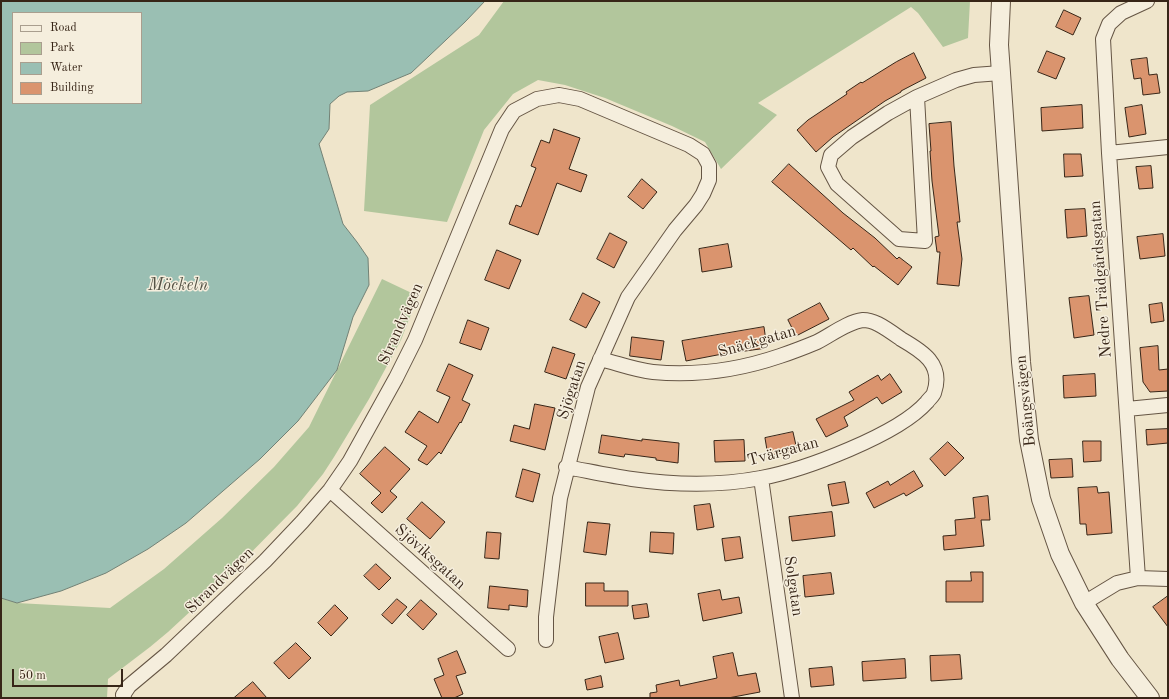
<!DOCTYPE html>
<html>
<head>
<meta charset="utf-8">
<style>
	body { margin:0 }
	#map { position:relative; width:1169px; height:699px; overflow:hidden; background:#efe5cb; font-family:"Old Standard TT",serif }
	canvas { display:block }
	.frame { position:absolute; inset:0; border:2px solid #372517; pointer-events:none }
	.legend { position:absolute; left:12px; top:12px; width:130px; height:92px; box-sizing:border-box; background:#f5eedd; border:1px solid #a99e8e; margin:0; padding:5px 7px; list-style:none; font-size:12px; color:#372517 }
	.legend li { display:flex; align-items:center; gap:8px; height:20px }
	.legend b { width:20px; border:1px solid #a99e8e }
	.scale { position:absolute; left:12px; top:669px; width:111px; height:18px; box-sizing:border-box; border:2px solid #372517; border-top:0; padding-left:5px; font-size:12px; line-height:14px; white-space:nowrap; color:#372517; -webkit-text-stroke:3px #f5eedd; paint-order:stroke }
</style>
</head>
<body>
<div id="map">
<canvas width="1169" height="699"></canvas>
<div class="frame"></div>
<ul class="legend">
<li><b style="height:5px;background:#f5eedd"></b>Road</li>
<li><b style="height:11px;background:#b2c69c"></b>Park</li>
<li><b style="height:11px;background:#9abfb3"></b>Water</li>
<li><b style="height:11px;background:#da946e"></b>Building</li>
</ul>
<div class="scale">50 m</div>
</div>
<script>
const g = document.querySelector('canvas').getContext('2d');
g.lineJoin = 'round';
function fillPath(path, color) {
  g.fillStyle = color;
  g.fill(path, 'evenodd');
}
function strokePath(path, color, width, dash) {
  g.strokeStyle = color;
  g.lineWidth = width;
  g.lineCap = dash ? 'butt' : 'round';
  g.setLineDash(dash || []);
  g.stroke(path);
}
function drawText(font, color, halo, rows, align = 'center') {
  g.font = font + ' "Old Standard TT",serif';
  g.lineWidth = 3;
  g.setLineDash([]);
  g.textBaseline = 'middle';
  g.strokeStyle = halo;
  g.fillStyle = color;
  for (const [text, x, y, turn = 0] of rows) {
    g.save();
    g.translate(x, y);
    g.rotate((+turn || 0) * Math.PI / 180);
    g.textAlign = isNaN(turn) ? turn : align;
    if (halo) g.strokeText(text, 0, 0);
    g.fillText(text, 0, 0);
    g.restore();
  }
}
const green = new Path2D(`
	M 504,1 L 970,1 L 968,38 L 943,47 L 918,13 L 911,7 L 758,103 L 777,115 L 721,169 L 705,142 L 672,126 L 605,98 L 565,85 L 538,80 L 513,94 L 484,130 L 447,222 L 364,211 L 370,105 L 479,35 Z
	M 382,279 L 418,296 L 401,340 L 369,399 L 334,457 L 323,474 L 297,506 L 220,584 L 168,632 L 150,647 L 108,679 L 107,698 L 1,698 L 1,598 L 17,603 L 110,608 L 164,569 L 222,518 L 274,467 L 309,427 Z`);
const water = new Path2D(`
	M 1,1 L 485,1 L 465,22 L 411,73 L 368,91 L 347,92 L 339,96 L 330,104 L 329,129 L 319,144 L 343,224 L 357,242 L 368,258 L 369,285 L 353,317 L 337,370 L 298,421 L 260,459 L 186,523 L 148,549 L 106,573 L 61,591 L 17,603 L 1,598 ZM 13,13 L 141,13 L 141,103 L 13,103 Z`);
const building = new Path2D(`
	M 1064,10 L 1081,18 L 1073,35 L 1056,27 Z
	M 1047,51 L 1065,58 L 1056,79 L 1038,72 Z
	M 914,53 L 926,78 L 901,91 L 901,92 L 885,101 L 833,137 L 816,152 L 797,130 L 808,120 L 847,94 L 846,92 L 861,82 L 862,83 L 896,62 Z
	M 1147,58 L 1149,75 L 1157,74 L 1160,93 L 1143,95 L 1141,78 L 1134,79 L 1131,60 Z
	M 1082,105 L 1083,128 L 1042,131 L 1041,108 Z
	M 1142,105 L 1146,134 L 1129,137 L 1125,108 Z
	M 951,122 L 954,166 L 960,222 L 957,222 L 962,259 L 959,286 L 937,284 L 940,252 L 937,252 L 935,237 L 939,236 L 932,181 L 930,151 L 931,151 L 929,124 Z
	M 554,129 L 580,138 L 569,169 L 587,175 L 581,192 L 557,183 L 538,235 L 509,224 L 516,205 L 521,207 L 536,168 L 531,166 L 541,140 L 549,143 Z
	M 1064,154 L 1081,154 L 1083,176 L 1065,177 Z
	M 789,164 L 843,213 L 875,238 L 897,259 L 899,257 L 912,267 L 898,285 L 874,266 L 873,267 L 853,248 L 851,250 L 772,182 Z
	M 1151,166 L 1153,188 L 1139,189 L 1136,167 Z
	M 642,179 L 657,192 L 643,209 L 628,197 Z
	M 1085,209 L 1087,236 L 1067,238 L 1065,210 Z
	M 610,233 L 627,242 L 614,268 L 597,259 Z
	M 1163,234 L 1165,256 L 1140,259 L 1137,237 Z
	M 728,244 L 732,267 L 702,272 L 699,249 Z
	M 497,250 L 521,260 L 509,289 L 485,280 Z
	M 583,293 L 600,302 L 586,328 L 570,320 Z
	M 1089,296 L 1094,335 L 1074,338 L 1069,298 Z
	M 820,303 L 829,319 L 796,336 L 788,320 Z
	M 1162,303 L 1164,321 L 1151,323 L 1149,305 Z
	M 468,320 L 489,328 L 481,350 L 460,343 Z
	M 764,327 L 767,348 L 738,352 L 738,351 L 686,361 L 682,341 Z
	M 632,337 L 664,341 L 661,360 L 630,356 Z
	M 1158,346 L 1159,370 L 1168,369 L 1168,391 L 1150,392 L 1143,382 L 1140,348 Z
	M 553,347 L 575,354 L 566,379 L 545,372 Z
	M 449,364 L 473,375 L 462,400 L 470,404 L 461,423 L 460,422 L 441,454 L 439,452 L 427,465 L 418,460 L 427,446 L 405,432 L 419,411 L 438,423 L 450,397 L 437,391 Z
	M 890,374 L 902,392 L 882,404 L 877,397 L 844,417 L 848,426 L 826,437 L 816,419 L 854,400 L 849,392 L 878,375 L 881,380 Z
	M 1095,374 L 1096,396 L 1064,398 L 1063,376 Z
	M 535,404 L 555,408 L 545,450 L 510,441 L 514,425 L 529,429 Z
	M 1168,429 L 1168,443 L 1147,445 L 1146,430 Z
	M 793,432 L 797,450 L 768,456 L 765,438 Z
	M 602,435 L 642,441 L 642,439 L 679,443 L 678,463 L 656,460 L 656,458 L 625,454 L 624,457 L 599,453 Z
	M 744,440 L 745,461 L 715,462 L 714,441 Z
	M 1083,441 L 1101,441 L 1101,461 L 1084,462 Z
	M 948,442 L 964,458 L 945,476 L 930,459 Z
	M 385,447 L 410,469 L 390,491 L 397,497 L 382,513 L 371,503 L 381,493 L 360,474 Z
	M 1072,459 L 1073,477 L 1051,478 L 1049,460 Z
	M 523,469 L 540,474 L 533,502 L 516,497 Z
	M 914,471 L 923,486 L 906,496 L 904,493 L 874,508 L 866,493 L 888,481 L 890,485 Z
	M 845,482 L 849,503 L 832,506 L 828,485 Z
	M 1097,487 L 1098,493 L 1109,492 L 1112,533 L 1087,535 L 1086,524 L 1080,524 L 1078,488 Z
	M 988,496 L 990,520 L 981,520 L 984,546 L 944,550 L 943,536 L 956,535 L 955,520 L 975,518 L 973,498 Z
	M 422,502 L 445,522 L 430,539 L 407,519 Z
	M 710,504 L 714,527 L 697,530 L 694,506 Z
	M 832,512 L 835,536 L 792,541 L 789,517 Z
	M 588,522 L 610,524 L 606,555 L 584,552 Z
	M 487,532 L 501,533 L 499,559 L 485,558 Z
	M 651,532 L 674,533 L 673,554 L 650,552 Z
	M 740,537 L 743,558 L 725,561 L 722,539 Z
	M 376,564 L 391,578 L 379,590 L 364,576 Z
	M 971,572 L 983,572 L 983,602 L 946,602 L 946,581 L 971,581 Z
	M 831,573 L 834,594 L 805,597 L 803,576 Z
	M 586,583 L 604,583 L 604,591 L 628,591 L 628,606 L 586,606 Z
	M 490,586 L 528,590 L 527,607 L 509,605 L 509,610 L 488,608 Z
	M 720,590 L 722,600 L 739,597 L 742,613 L 703,621 L 698,594 Z
	M 1168,596 L 1168,627 L 1153,607 Z
	M 397,599 L 407,607 L 392,624 L 382,615 Z
	M 421,600 L 437,614 L 423,630 L 407,615 Z
	M 647,604 L 649,617 L 634,619 L 632,606 Z
	M 335,605 L 348,618 L 331,636 L 318,623 Z
	M 618,633 L 624,659 L 605,663 L 599,637 Z
	M 296,643 L 311,658 L 289,679 L 274,663 Z
	M 457,651 L 466,673 L 456,676 L 463,694 L 454,698 L 442,698 L 434,679 L 444,675 L 438,659 Z
	M 733,653 L 738,676 L 756,673 L 760,692 L 728,698 L 650,698 L 650,693 L 657,692 L 656,685 L 679,680 L 680,686 L 717,678 L 713,657 Z
	M 960,655 L 962,679 L 931,681 L 930,656 Z
	M 905,659 L 906,678 L 863,681 L 862,662 Z
	M 832,667 L 834,685 L 811,687 L 809,669 Z
	M 601,676 L 603,687 L 587,690 L 585,680 Z
	M 253,682 L 267,698 L 234,698 Z`);
const minor = new Path2D(`
	M 917,97 L 925,241 L 899,239 L 837,184 L 828,167 L 831,155 L 852,137 L 888,113 L 917,97 L 956,80 L 974,75 L 1001,73
	M 1109,153 L 1168,147
	M 1127,409 L 1168,405
	M 566,467 C 588,471 610,476 632,479 C 674,485 719,486 761,478 C 804,470 898,435 927,402 C 929,399 933,396 934,393 C 944,364 922,351 901,339 C 894,334 886,328 878,324 C 874,322 867,320 863,320 C 847,322 831,335 817,342 C 805,347 792,352 780,356 C 739,370 696,376 653,372 C 635,370 617,363 600,359
	M 761,478 L 792,698
	M 330,490 L 508,649
	M 1138,578 L 1109,153 L 1103,39 L 1109,24 L 1121,13 L 1147,1
	M 1084,603 L 1117,583 L 1138,578 L 1168,579
	M 124,698 L 123,695 L 129,686 L 166,655 L 265,561 L 302,522 L 330,490 L 350,461 L 396,378 L 415,340 L 502,129 L 514,111 L 537,99 L 559,95 L 580,99 L 689,145 L 703,154 L 709,165 L 709,180 L 703,194 L 696,205 L 675,230 L 628,297 L 588,387 L 560,498 L 546,617 L 546,640`);
const tertiary = new Path2D(`
	M 1001,1 L 999,45 L 1001,73 L 1021,362 L 1029,440 L 1041,499 L 1060,554 L 1084,603 L 1120,659 L 1150,698`);
const streetNames = [
	["Nedre Trädgårdsgatan",1101,279,-94],
	["Strandvägen",401,324,-66],
	["Snäckgatan",757,342,-16],
	["Sjögatan",572,390,-72],
	["Boängsvägen",1026,401,-96],
	["Tvärgatan",783,452,-15],
	["Sjöviksgatan",430,557,42],
	["Strandvägen",220,581,-44],
	["Solgatan",793,586,82]
];
const waterNames = [
	["Möckeln",178,286]
];
fillPath(green, '#b2c69c');
fillPath(water, '#9abfb3');
strokePath(water, '#728175', 1);
fillPath(building, '#da946e');
strokePath(building, '#372517', 1);
strokePath(minor, '#655544', 16);
strokePath(tertiary, '#655544', 20);
strokePath(minor, '#f5eedd', 14);
strokePath(tertiary, '#f5eedd', 18);
drawText('16px', '#372517', '#f5eedd', streetNames);
drawText('italic 17px', '#555346', '#f5eedd', waterNames);
</script>
</body>
</html>
